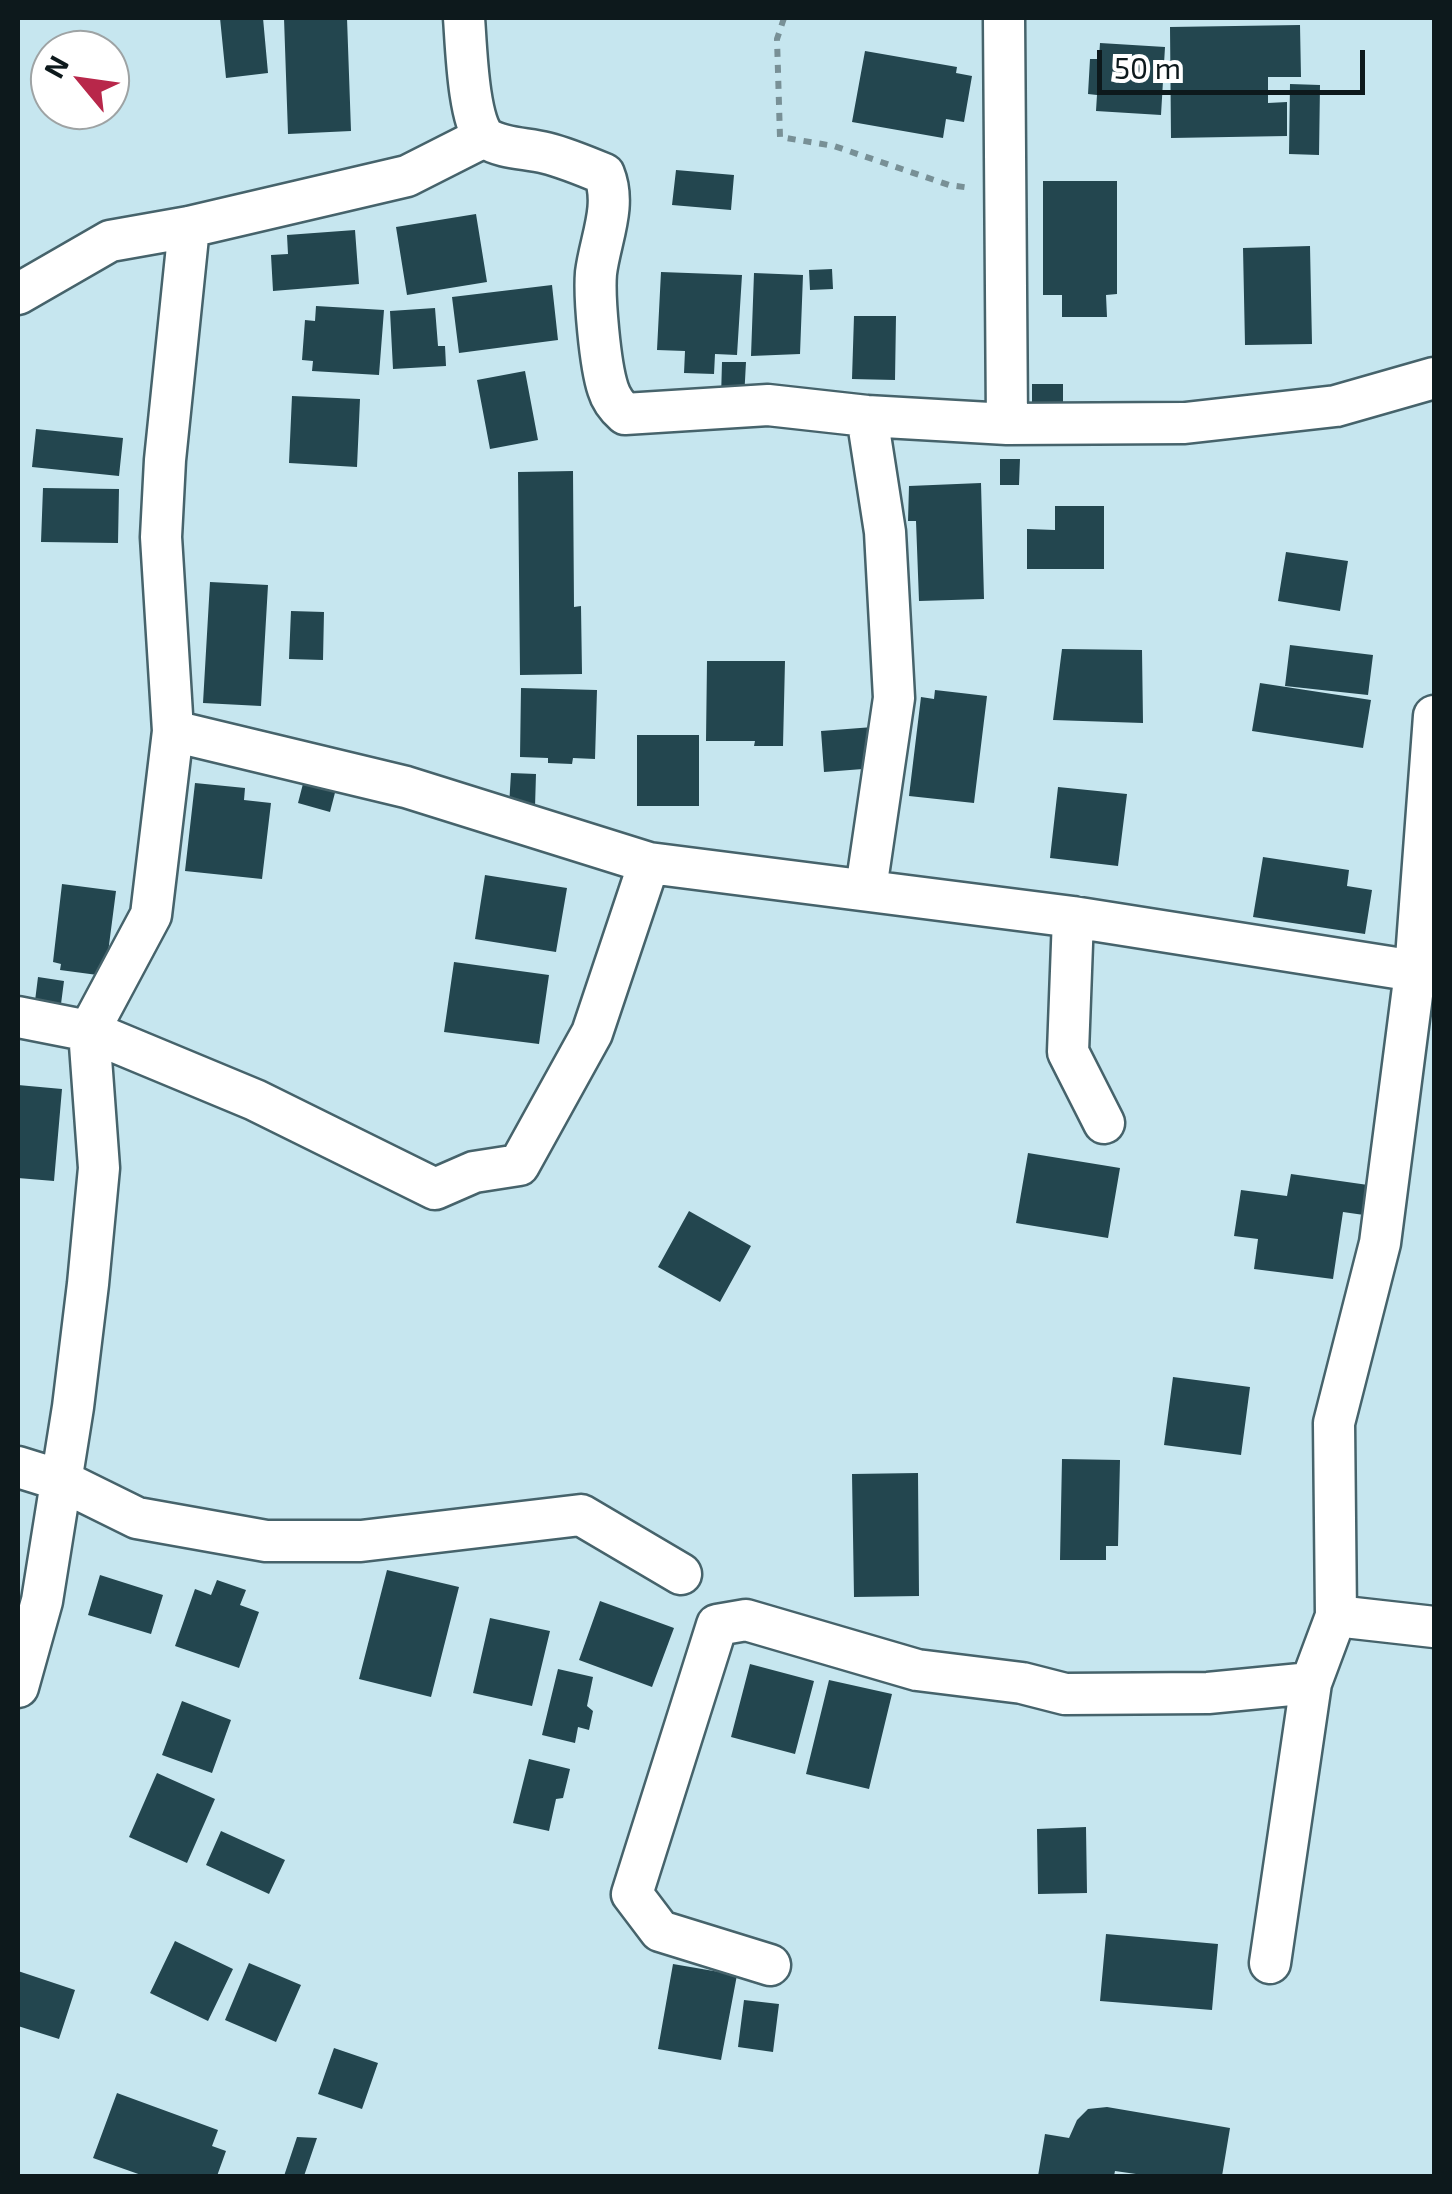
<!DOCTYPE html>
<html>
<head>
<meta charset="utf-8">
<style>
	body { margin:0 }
	#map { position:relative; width:1452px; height:2194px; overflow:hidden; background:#c6e6ef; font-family:"Exo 2",sans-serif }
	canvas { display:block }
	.frame { position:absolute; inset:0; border:20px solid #0d191c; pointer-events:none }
	.north { position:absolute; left:30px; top:30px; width:100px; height:100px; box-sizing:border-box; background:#fff; border:2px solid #9ea3a4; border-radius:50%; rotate:299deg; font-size:28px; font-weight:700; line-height:40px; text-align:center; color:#0d191c }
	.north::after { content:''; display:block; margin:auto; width:35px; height:45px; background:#b8274a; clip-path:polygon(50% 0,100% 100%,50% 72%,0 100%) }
	.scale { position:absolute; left:1097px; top:50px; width:268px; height:45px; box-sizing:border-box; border:5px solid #0d191c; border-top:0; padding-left:12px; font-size:30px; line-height:35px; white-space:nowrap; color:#0d191c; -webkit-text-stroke:8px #fff; paint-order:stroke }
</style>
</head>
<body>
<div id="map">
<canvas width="1452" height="2194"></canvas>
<div class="frame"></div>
<div class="north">N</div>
<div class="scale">50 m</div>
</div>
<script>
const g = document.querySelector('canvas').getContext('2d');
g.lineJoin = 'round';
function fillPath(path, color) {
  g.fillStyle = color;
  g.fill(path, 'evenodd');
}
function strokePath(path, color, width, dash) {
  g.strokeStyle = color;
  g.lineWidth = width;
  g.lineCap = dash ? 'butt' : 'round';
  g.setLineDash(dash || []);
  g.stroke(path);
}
const building = new Path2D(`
	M 220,18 L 263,18 L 268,73 L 226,78 Z
	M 284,18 L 347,18 L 351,131 L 288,134 Z
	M 1300,25 L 1301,77 L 1268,77 L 1268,103 L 1287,102 L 1287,136 L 1171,138 L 1170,27 Z
	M 1100,43 L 1165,47 L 1161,115 L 1096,111 L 1097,95 L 1088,94 L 1090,59 L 1099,59 Z
	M 865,51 L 957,67 L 956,73 L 972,76 L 964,122 L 946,119 L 943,138 L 852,122 Z
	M 1290,84 L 1320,85 L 1319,155 L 1289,154 Z
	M 676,170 L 734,175 L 731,210 L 672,205 Z
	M 1043,181 L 1117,181 L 1117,294 L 1106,295 L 1107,317 L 1062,317 L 1062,295 L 1043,295 Z
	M 476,214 L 487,282 L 407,295 L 396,227 Z
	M 355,230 L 359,284 L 273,291 L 271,255 L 288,254 L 287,235 Z
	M 1310,246 L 1312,344 L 1245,345 L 1243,248 Z
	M 832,269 L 833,289 L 810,290 L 809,270 Z
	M 661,272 L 742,275 L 737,355 L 715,354 L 714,374 L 684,373 L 685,351 L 657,350 Z
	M 754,273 L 803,275 L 800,354 L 751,356 Z
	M 552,285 L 558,340 L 459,353 L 452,297 Z
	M 316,306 L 384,310 L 379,375 L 312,371 L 313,361 L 302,360 L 305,320 L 315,321 Z
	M 435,308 L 438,346 L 445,346 L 446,366 L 393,369 L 390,311 Z
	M 854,316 L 896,316 L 895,380 L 852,379 Z
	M 722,362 L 746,362 L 744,399 L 721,398 Z
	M 525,371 L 538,440 L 490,449 L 477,380 Z
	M 1032,384 L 1063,384 L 1063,411 L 1032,411 Z
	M 292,396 L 360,399 L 357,467 L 289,463 Z
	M 36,429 L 123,438 L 119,476 L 32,467 Z
	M 1000,459 L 1020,459 L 1019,485 L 1000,485 Z
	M 573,471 L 574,607 L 581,606 L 582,674 L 520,675 L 518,472 Z
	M 981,483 L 984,599 L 919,601 L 916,521 L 908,521 L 909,486 Z
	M 43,488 L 119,489 L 118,543 L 41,542 Z
	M 1055,506 L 1104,506 L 1104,569 L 1027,569 L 1027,529 L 1055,530 Z
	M 1286,552 L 1348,561 L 1340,611 L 1278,601 Z
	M 210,582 L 268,585 L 261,706 L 203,703 Z
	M 291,611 L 324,612 L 323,660 L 289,659 Z
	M 1290,645 L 1373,655 L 1368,695 L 1285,686 Z
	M 1062,649 L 1142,650 L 1143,723 L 1053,720 Z
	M 707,661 L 785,661 L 783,746 L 754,746 L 755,741 L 706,741 Z
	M 1260,683 L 1371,700 L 1363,748 L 1252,731 Z
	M 521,688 L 597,690 L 595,759 L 573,758 L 572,764 L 548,763 L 548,758 L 520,757 Z
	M 935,690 L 987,696 L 974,803 L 909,796 L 921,697 L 934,699 Z
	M 873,727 L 876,768 L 824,772 L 821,731 Z
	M 637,735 L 699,735 L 699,806 L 637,806 Z
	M 511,773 L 536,774 L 535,807 L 509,806 Z
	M 305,776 L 337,785 L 330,812 L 298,803 Z
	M 195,783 L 245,788 L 244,800 L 271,803 L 262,879 L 185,871 Z
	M 1058,787 L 1127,794 L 1118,866 L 1050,858 Z
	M 1263,857 L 1349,870 L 1347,886 L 1372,890 L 1365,934 L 1253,917 Z
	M 485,875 L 567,888 L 556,952 L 475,939 Z
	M 62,884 L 116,891 L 105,976 L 60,970 L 61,964 L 53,962 Z
	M 454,962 L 549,975 L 539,1044 L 444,1032 Z
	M 38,977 L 64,981 L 61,1004 L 35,1001 Z
	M 18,1085 L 62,1089 L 54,1181 L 18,1178 Z
	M 1028,1153 L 1120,1168 L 1108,1238 L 1016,1223 Z
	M 1291,1174 L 1368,1185 L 1364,1215 L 1343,1212 L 1333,1279 L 1254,1269 L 1258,1239 L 1234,1236 L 1241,1190 L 1287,1196 Z
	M 689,1211 L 751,1246 L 720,1302 L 658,1267 Z
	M 1173,1377 L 1250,1387 L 1241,1455 L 1164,1445 Z
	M 1062,1459 L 1120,1460 L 1118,1546 L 1106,1546 L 1106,1560 L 1060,1560 Z
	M 918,1473 L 919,1596 L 854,1597 L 852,1474 Z
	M 387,1570 L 459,1587 L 431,1697 L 359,1679 Z
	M 100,1575 L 163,1595 L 151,1634 L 88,1615 Z
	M 217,1580 L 246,1590 L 240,1605 L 259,1612 L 239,1668 L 175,1646 L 195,1589 L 211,1595 Z
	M 600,1601 L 674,1628 L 652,1687 L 579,1660 Z
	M 490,1618 L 550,1631 L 532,1706 L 473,1693 Z
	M 750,1664 L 814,1681 L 795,1754 L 731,1737 Z
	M 558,1669 L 593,1677 L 587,1706 L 593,1711 L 589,1730 L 578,1727 L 575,1743 L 542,1735 Z
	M 829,1680 L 892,1694 L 869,1789 L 806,1774 Z
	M 182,1701 L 231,1720 L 212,1773 L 162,1755 Z
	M 529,1759 L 570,1769 L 563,1798 L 556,1799 L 549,1831 L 513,1823 Z
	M 157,1773 L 215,1799 L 187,1863 L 129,1837 Z
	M 1086,1827 L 1087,1893 L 1038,1894 L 1037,1829 Z
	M 221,1831 L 285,1860 L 269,1894 L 206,1865 Z
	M 1106,1934 L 1218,1944 L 1212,2010 L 1100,2001 Z
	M 175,1941 L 233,1969 L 208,2021 L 150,1993 Z
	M 249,1963 L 301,1985 L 276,2042 L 225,2020 Z
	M 673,1964 L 737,1975 L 721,2060 L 658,2049 Z
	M 18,1971 L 75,1990 L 59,2039 L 18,2026 Z
	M 744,2000 L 779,2004 L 773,2052 L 738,2047 Z
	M 334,2048 L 378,2063 L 362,2109 L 318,2094 Z
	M 117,2093 L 218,2130 L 212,2146 L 226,2151 L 217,2176 L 144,2176 L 93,2158 Z
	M 1107,2107 L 1230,2128 L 1222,2176 L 1150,2176 L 1115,2171 L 1114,2176 L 1038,2176 L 1045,2134 L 1069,2138 L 1077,2120 L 1088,2109 Z
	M 297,2137 L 317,2138 L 304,2176 L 284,2176 Z`);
const path = new Path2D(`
	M 784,18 L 777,39 L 780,137 L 834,146 L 949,185 L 971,188`);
const minor = new Path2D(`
	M 464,18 C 466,42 468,124 486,138 C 502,149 527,148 546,153 C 566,158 585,166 604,174 C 617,206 600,240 596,273 C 594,297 600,365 608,389 C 611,399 617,407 625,414 L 768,405 L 867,416 L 1007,424 L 1185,423 L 1336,406 L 1434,378
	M 1004,18 L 1007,424
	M 18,294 L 110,241 L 189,227 L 407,176 L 484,137
	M 173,731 L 406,787 L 649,863 L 1073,917 L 1434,974
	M 866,889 L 894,698 L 885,532 L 867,416
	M 1073,917 L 1068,1052 L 1104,1123
	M 18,1017 L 89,1031 L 255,1100 L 435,1189 L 474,1172 L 519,1165 L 592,1033 L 649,863
	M 18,1467 L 60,1480 L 137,1518 L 266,1541 L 361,1541 L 581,1515 L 681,1574
	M 1336,1616 L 1334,1423 L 1380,1243 L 1415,972 L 1434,716
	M 18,1687 L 42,1601 L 73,1407 L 88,1284 L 99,1168 L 89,1031 L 151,915 L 173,731 L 161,537 L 165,460 L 189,227
	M 1270,1963 L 1311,1683 L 1336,1616 L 1434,1627
	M 770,1965 L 660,1931 L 632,1894 L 717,1625 L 746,1620 L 917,1670 L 1022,1683 L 1065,1694 L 1208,1693 L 1311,1683`);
fillPath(building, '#23464f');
strokePath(minor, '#46636b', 45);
strokePath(path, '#789096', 6, [8, 8]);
strokePath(minor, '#fff', 40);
</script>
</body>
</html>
